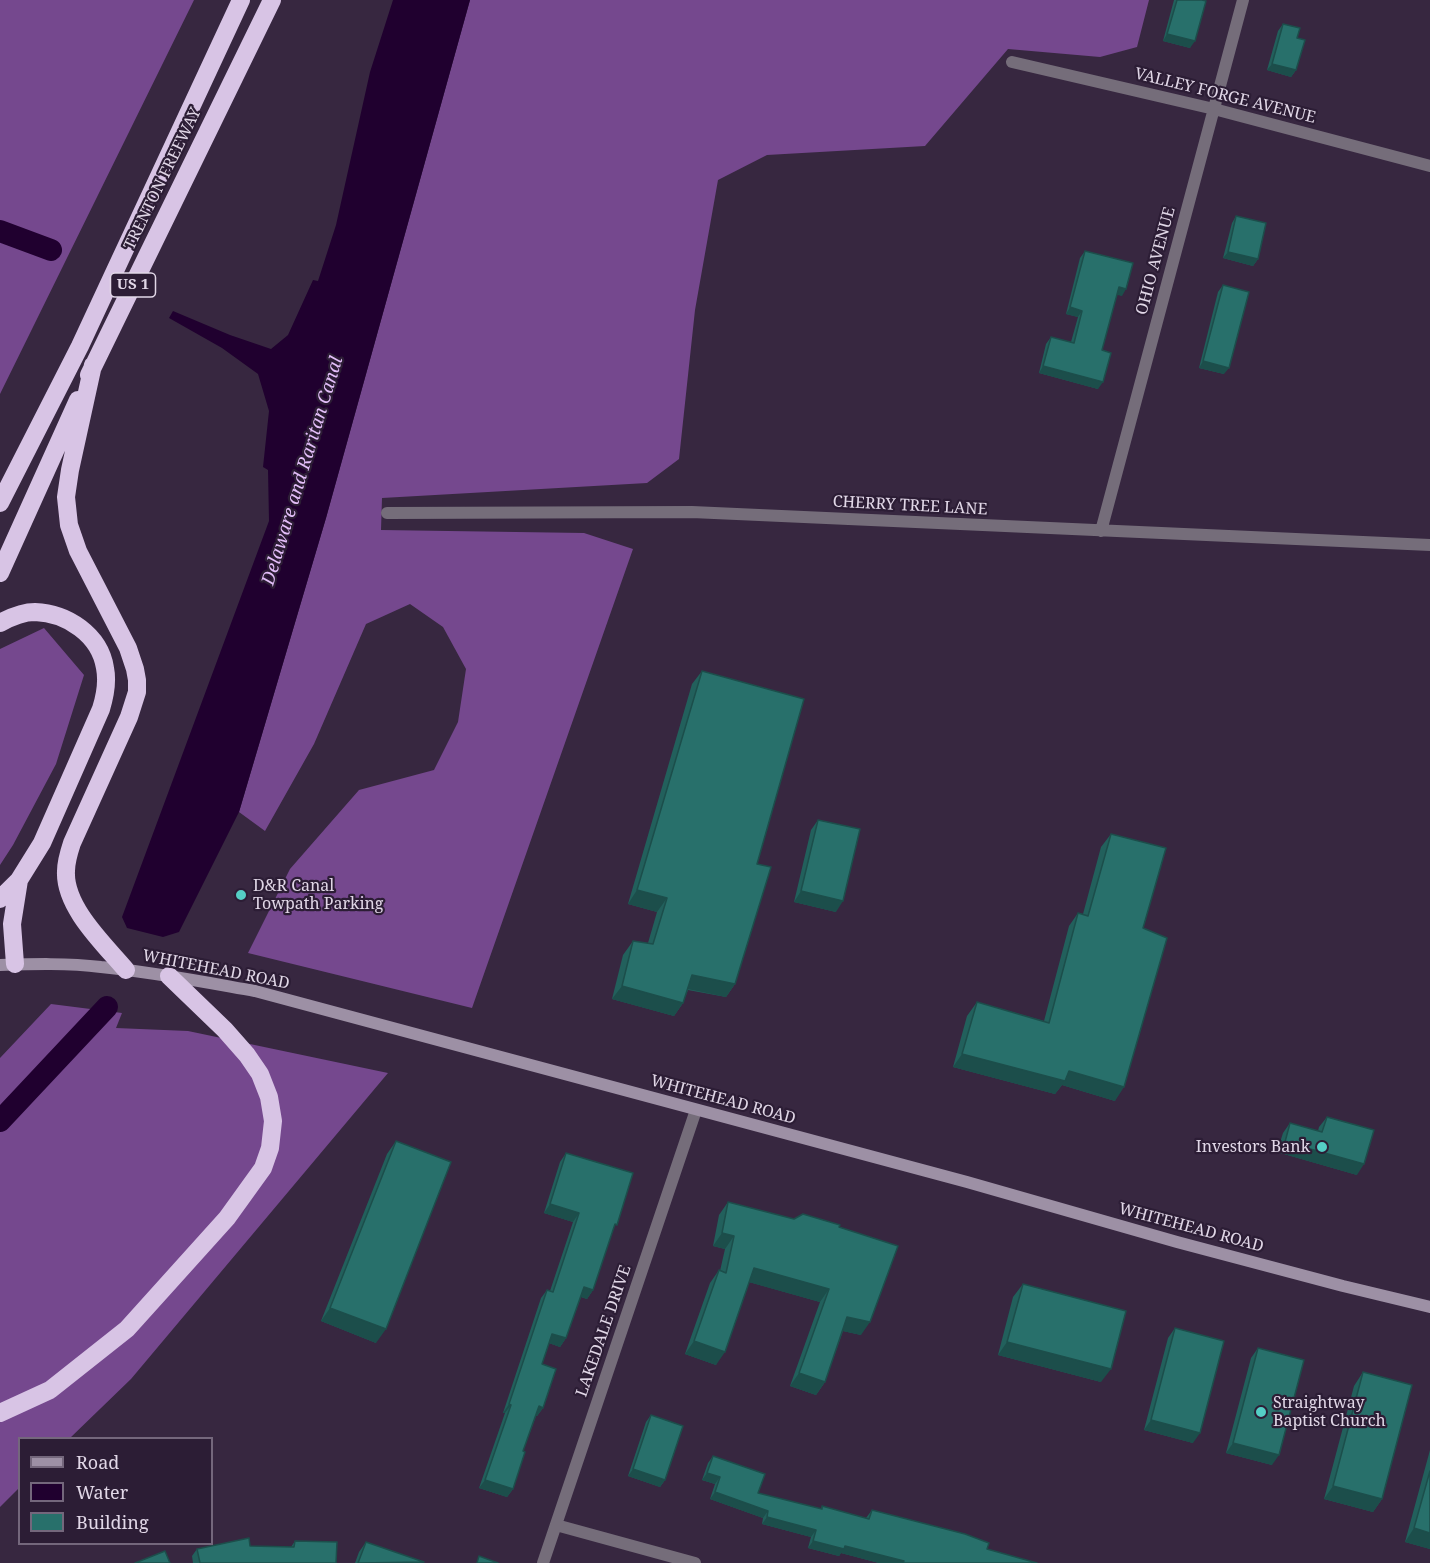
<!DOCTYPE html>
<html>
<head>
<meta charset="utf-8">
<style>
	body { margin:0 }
	#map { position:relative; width:1430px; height:1563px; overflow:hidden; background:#372740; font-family:"Noto Serif",serif }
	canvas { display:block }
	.legend { position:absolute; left:18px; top:1437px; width:195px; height:108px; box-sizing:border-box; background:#2c1d35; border:2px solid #74677c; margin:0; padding:8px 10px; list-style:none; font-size:18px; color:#e1d7e7 }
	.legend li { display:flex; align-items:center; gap:12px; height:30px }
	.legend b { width:30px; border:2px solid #74677c }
</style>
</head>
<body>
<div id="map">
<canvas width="1430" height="1563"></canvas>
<ul class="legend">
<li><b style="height:8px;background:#9d90a5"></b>Road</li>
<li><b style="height:16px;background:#20002f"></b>Water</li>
<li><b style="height:16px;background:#28706b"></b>Building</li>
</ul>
</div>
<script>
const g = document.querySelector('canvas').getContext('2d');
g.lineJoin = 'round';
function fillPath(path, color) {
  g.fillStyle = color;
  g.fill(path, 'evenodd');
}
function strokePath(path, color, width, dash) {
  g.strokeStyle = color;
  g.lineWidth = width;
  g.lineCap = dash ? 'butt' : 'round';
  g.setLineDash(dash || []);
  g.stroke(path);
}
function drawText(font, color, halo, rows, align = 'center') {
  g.font = font + ' "Noto Serif",serif';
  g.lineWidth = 4.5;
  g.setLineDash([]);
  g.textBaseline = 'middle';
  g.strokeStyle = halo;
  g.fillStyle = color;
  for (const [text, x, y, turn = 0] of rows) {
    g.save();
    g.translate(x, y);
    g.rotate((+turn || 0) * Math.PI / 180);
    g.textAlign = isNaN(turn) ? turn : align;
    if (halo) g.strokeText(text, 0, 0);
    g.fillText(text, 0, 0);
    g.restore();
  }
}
const forest = new Path2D(`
	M 0,0 L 194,0 L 0,394 Z
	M 470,0 L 1149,0 L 1137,47 L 1100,57 L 1008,49 L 925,146 L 767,155 L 718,180 L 695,310 L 679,459 L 647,483 L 382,498 L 381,530 L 584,533 L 633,549 L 472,1008 L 248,953 L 290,869 L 359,790 L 434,770 L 458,722 L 466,669 L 443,627 L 410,604 L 366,624 L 314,744 L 265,831 L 239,812 L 326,518 Z
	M 44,628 L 84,675 L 56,764 L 13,845 L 0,865 L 0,649 Z
	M 51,1004 L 122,1013 L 116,1028 L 188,1031 L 388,1073 L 131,1379 L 70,1438 L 20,1438 L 19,1488 L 0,1507 L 0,1058 Z`);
const water = new Path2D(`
	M 393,0 L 470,0 L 326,518 L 239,812 L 179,932 L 163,937 L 127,928 L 122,917 L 269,521 L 268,470 L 263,467 L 269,411 L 258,374 L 222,348 L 169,318 L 173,311 L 230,335 L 271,349 L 288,335 L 313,280 L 318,281 L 336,225 L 370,72 Z`);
const canal = new Path2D(`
	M 0,231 L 51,250
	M 0,1121 L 107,1007`);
const minor = new Path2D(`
	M 1012,62 L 1214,109 L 1430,166
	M 387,513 L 692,512 L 1430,545
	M 1101,531 L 1243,0
	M 556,1525 L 695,1563
	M 543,1563 L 696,1110`);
const secondary = new Path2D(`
	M 0,965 C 33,964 68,963 101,967 C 153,972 204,982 255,991 L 967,1182 L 1177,1242 L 1343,1286 L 1430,1307`);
const motorway = new Path2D(`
	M 93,365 L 70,470 L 66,497 L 69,525 L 78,551 L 128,648 L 135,669 L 137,680 L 137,692 L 129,717 L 72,843 C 69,852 66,861 66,871 C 64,907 104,944 126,970
	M 89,375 L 272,0
	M 0,503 L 80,346 L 241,0
	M 0,573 L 78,400
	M 0,623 C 11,617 23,612 35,612 C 67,613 100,635 105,668 C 108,683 105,696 101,709 L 42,843 L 19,880 L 0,899
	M 15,964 L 12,924 L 19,880
	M 0,1413 L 50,1390 L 127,1329 L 227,1218 L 263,1168 L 270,1148 L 273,1121 L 269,1097 L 260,1074 L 247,1055 L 225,1030 L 169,976`);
const wall = new Path2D(`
	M 1174,0 L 1202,0 L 1190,48 L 1163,41 Z
	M 1283,24 L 1297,38 L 1296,70 L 1291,77 L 1267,70 L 1278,31 Z
	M 1236,216 L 1258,259 L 1253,266 L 1223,258 L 1232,223 Z
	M 1085,251 L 1122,296 L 1117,294 L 1102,350 L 1098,389 L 1039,373 L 1046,344 L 1051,337 L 1071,342 L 1078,317 L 1066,314 L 1080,258 Z
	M 1223,285 L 1224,374 L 1199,368 L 1218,292 Z
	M 702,671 L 757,864 L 735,984 L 726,997 L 688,990 L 683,1003 L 674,1016 L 612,999 L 623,955 L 633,941 L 648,943 L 657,912 L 628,904 L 692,684 Z
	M 818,820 L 836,912 L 794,902 L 811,830 Z
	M 1111,834 L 1143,928 L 1115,1101 L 1062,1085 L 1055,1094 L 953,1067 L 967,1016 L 977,1002 L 1044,1021 L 1069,926 L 1078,913 L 1083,914 L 1101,847 Z
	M 1327,1117 L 1357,1175 L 1277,1152 L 1283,1133 L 1290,1123 L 1318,1131 L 1319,1127 Z
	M 396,1141 L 376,1343 L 321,1321 L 387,1154 Z
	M 566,1153 L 612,1232 L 593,1290 L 587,1299 L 581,1297 L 566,1338 L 560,1347 L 549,1343 L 542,1364 L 543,1408 L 537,1416 L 536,1416 L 523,1451 L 513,1489 L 507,1497 L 479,1488 L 505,1413 L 503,1413 L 541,1298 L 547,1290 L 550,1291 L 573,1222 L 544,1213 L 560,1162 Z
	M 728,1202 L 794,1219 L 839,1227 L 861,1335 L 843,1331 L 825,1382 L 816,1395 L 790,1386 L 820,1302 L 749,1282 L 716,1365 L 685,1354 L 710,1283 L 719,1270 L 720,1271 L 725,1249 L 713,1246 L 719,1215 Z
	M 1023,1284 L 1101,1382 L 998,1355 L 1013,1297 Z
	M 1175,1328 L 1193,1443 L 1144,1430 L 1168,1338 Z
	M 1258,1348 L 1272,1465 L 1226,1453 L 1251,1358 Z
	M 1363,1372 L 1382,1499 L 1373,1512 L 1324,1499 L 1354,1386 Z
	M 651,1415 L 665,1480 L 660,1487 L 628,1476 L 646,1422 Z
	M 1430,1450 L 1430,1549 L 1405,1542 Z
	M 713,1456 L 758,1493 L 821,1509 L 822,1506 L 866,1518 L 872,1510 L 987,1549 L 1037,1563 L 879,1563 L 841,1553 L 839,1556 L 808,1548 L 811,1537 L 762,1524 L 763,1518 L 710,1499 L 715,1484 L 702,1480 L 708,1463 Z
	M 295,1541 L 336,1563 L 193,1563 L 192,1556 L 197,1549 L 250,1546 L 291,1547 Z
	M 366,1542 L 423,1563 L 355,1563 L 359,1552 Z`);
const shadedWall = new Path2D(`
	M 1167,34 L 1195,41 L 1190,48 L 1163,41 Z
	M 1272,64 L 1296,70 L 1291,77 L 1267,70 Z
	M 1228,252 L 1258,259 L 1253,266 L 1223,258 Z
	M 1119,287 L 1126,289 L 1122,296 L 1114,294 Z
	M 1070,307 L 1082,311 L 1078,317 L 1066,314 Z
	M 1203,361 L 1229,368 L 1224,374 L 1199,368 Z
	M 1043,366 L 1103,382 L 1098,389 L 1039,373 Z
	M 637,890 L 667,898 L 657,912 L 628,904 Z
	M 801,891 L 843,901 L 836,912 L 794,902 Z
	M 692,975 L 735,984 L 726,997 L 683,988 Z
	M 622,986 L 683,1003 L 674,1016 L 612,999 Z
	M 962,1054 L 1069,1071 L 1124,1087 L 1115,1101 L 1062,1085 L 1055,1094 L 953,1067 Z
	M 1285,1142 L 1364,1164 L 1357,1175 L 1277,1152 Z
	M 550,1204 L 579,1213 L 573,1222 L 544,1213 Z
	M 722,1233 L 734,1236 L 725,1249 L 713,1246 Z
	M 754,1268 L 829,1289 L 820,1302 L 745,1281 Z
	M 584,1287 L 593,1290 L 587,1299 L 578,1296 Z
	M 330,1308 L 386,1329 L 376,1343 L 321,1321 Z
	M 847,1317 L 870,1322 L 861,1335 L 838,1330 Z
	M 552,1334 L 566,1338 L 560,1347 L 546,1342 Z
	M 694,1341 L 725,1352 L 716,1365 L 685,1354 Z
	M 1007,1342 L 1111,1369 L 1101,1382 L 998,1355 Z
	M 799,1373 L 825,1382 L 816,1395 L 790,1386 Z
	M 509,1404 L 511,1405 L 505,1413 L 503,1413 Z
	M 539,1406 L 543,1408 L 537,1416 L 533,1415 Z
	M 1151,1420 L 1200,1433 L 1193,1443 L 1144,1430 Z
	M 1233,1443 L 1279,1455 L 1272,1465 L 1226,1453 Z
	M 633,1469 L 665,1480 L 660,1487 L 628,1476 Z
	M 707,1473 L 720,1477 L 715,1484 L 702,1480 Z
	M 485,1480 L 513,1489 L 507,1497 L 479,1488 Z
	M 1333,1486 L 1382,1499 L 1373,1512 L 1324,1499 Z
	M 715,1492 L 768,1511 L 763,1518 L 710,1499 Z
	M 767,1517 L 816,1530 L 811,1537 L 762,1524 Z
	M 1414,1528 L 1430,1533 L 1430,1549 L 1405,1542 Z
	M 813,1541 L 845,1546 L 904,1561 L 903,1563 L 879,1563 L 841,1553 L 839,1556 L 808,1548 Z`);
const building = new Path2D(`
	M 1177,0 L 1202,0 L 1206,1 L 1195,41 L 1167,34 Z
	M 1283,24 L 1300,28 L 1297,38 L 1305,40 L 1296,70 L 1272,64 Z
	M 1236,216 L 1266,223 L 1258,259 L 1228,252 Z
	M 1085,251 L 1133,263 L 1126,289 L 1119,287 L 1102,350 L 1111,353 L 1103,382 L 1043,366 L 1051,337 L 1074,343 L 1082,311 L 1070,307 Z
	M 1223,285 L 1249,292 L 1229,368 L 1203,361 Z
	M 702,671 L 804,699 L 757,864 L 771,867 L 735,984 L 692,975 L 683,1003 L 622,986 L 633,941 L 653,944 L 667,898 L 637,890 Z
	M 818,820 L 860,829 L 843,901 L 801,891 Z
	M 1111,834 L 1166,848 L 1143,928 L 1167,938 L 1124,1087 L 1069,1071 L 1065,1081 L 962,1054 L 977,1002 L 1049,1023 L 1078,913 L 1088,916 Z
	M 1327,1117 L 1374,1130 L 1364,1164 L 1285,1142 L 1290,1123 L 1322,1132 Z
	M 396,1141 L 451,1162 L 386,1329 L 330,1308 Z
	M 566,1153 L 633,1173 L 617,1225 L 615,1224 L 593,1290 L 584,1287 L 566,1338 L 552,1334 L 542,1364 L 556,1369 L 543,1408 L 539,1406 L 523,1451 L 525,1452 L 513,1489 L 485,1480 L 511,1405 L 509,1404 L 547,1290 L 553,1292 L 579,1213 L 550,1204 Z
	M 728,1202 L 794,1219 L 803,1214 L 840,1225 L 839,1227 L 898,1246 L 870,1322 L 847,1317 L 825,1382 L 799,1373 L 829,1289 L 754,1268 L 725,1352 L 694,1341 L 719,1270 L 726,1273 L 734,1236 L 722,1233 Z
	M 1023,1284 L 1126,1311 L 1111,1369 L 1007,1342 Z
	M 1175,1328 L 1224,1341 L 1200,1433 L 1151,1420 Z
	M 1258,1348 L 1304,1360 L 1279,1455 L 1233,1443 Z
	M 1363,1372 L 1412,1385 L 1382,1499 L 1333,1486 Z
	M 651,1415 L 683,1426 L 665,1480 L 633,1469 Z
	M 713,1456 L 765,1474 L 758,1493 L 822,1509 L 822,1506 L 869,1519 L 872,1510 L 965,1534 L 989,1543 L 987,1549 L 1037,1563 L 903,1563 L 904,1561 L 845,1546 L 844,1549 L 813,1541 L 816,1530 L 767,1517 L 768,1511 L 715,1492 L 720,1477 L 707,1473 Z
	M 1430,1471 L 1430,1533 L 1414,1528 Z
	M 249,1538 L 250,1546 L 294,1547 L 295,1541 L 337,1542 L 336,1563 L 200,1563 L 197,1549 Z
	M 366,1542 L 424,1562 L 358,1563 Z
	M 165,1551 L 170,1563 L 135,1563 Z
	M 479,1556 L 498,1563 L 477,1563 Z`);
const markers = [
	[241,895,6,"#55cec5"],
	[1322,1147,6,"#55cec5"],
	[1261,1412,6,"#55cec5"]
];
const shields = [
	[133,285,45]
];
const shieldNames = [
	["US 1",133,285]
];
const streetNames = [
	["VALLEY FORGE AVENUE",1225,96,14],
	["TRENTON FREEWAY",163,179,-64],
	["OHIO AVENUE",1156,261,-75],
	["CHERRY TREE LANE",910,506,3],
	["WHITEHEAD ROAD",216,970,11],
	["WHITEHEAD ROAD",723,1100,15],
	["WHITEHEAD ROAD",1191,1228,15],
	["LAKEDALE DRIVE",604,1331,-71]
];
const poiNames = [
	["D&R Canal",253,886],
	["Towpath Parking",253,904],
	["Investors Bank",1310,1147,"right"],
	["Straightway",1273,1403],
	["Baptist Church",1273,1421]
];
const waterNames = [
	["Delaware and Raritan Canal",303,471,-73]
];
fillPath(forest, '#75488e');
fillPath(water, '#20002f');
strokePath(canal, '#20002f', 22);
strokePath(minor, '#756d7a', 12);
strokePath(secondary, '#9d90a5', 12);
strokePath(motorway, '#d8c4e5', 18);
fillPath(wall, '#22605c');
fillPath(shadedWall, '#1c4e4b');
fillPath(building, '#28706b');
strokePath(building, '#1c4e4b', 1.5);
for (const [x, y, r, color] of markers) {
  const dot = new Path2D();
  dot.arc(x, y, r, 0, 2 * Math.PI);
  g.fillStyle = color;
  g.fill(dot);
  strokePath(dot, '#2c1d35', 2);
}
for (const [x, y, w] of shields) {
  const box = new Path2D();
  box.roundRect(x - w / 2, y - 12, w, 24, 4.5);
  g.fillStyle = '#2c1d35';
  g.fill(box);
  strokePath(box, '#e1d7e7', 1.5);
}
drawText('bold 15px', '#e1d7e7', null, shieldNames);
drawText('16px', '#e1d7e7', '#2c1d35', streetNames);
drawText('16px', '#e1d7e7', '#2c1d35', poiNames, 'left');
drawText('italic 18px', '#e3bef9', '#2c1d35', waterNames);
</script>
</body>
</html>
